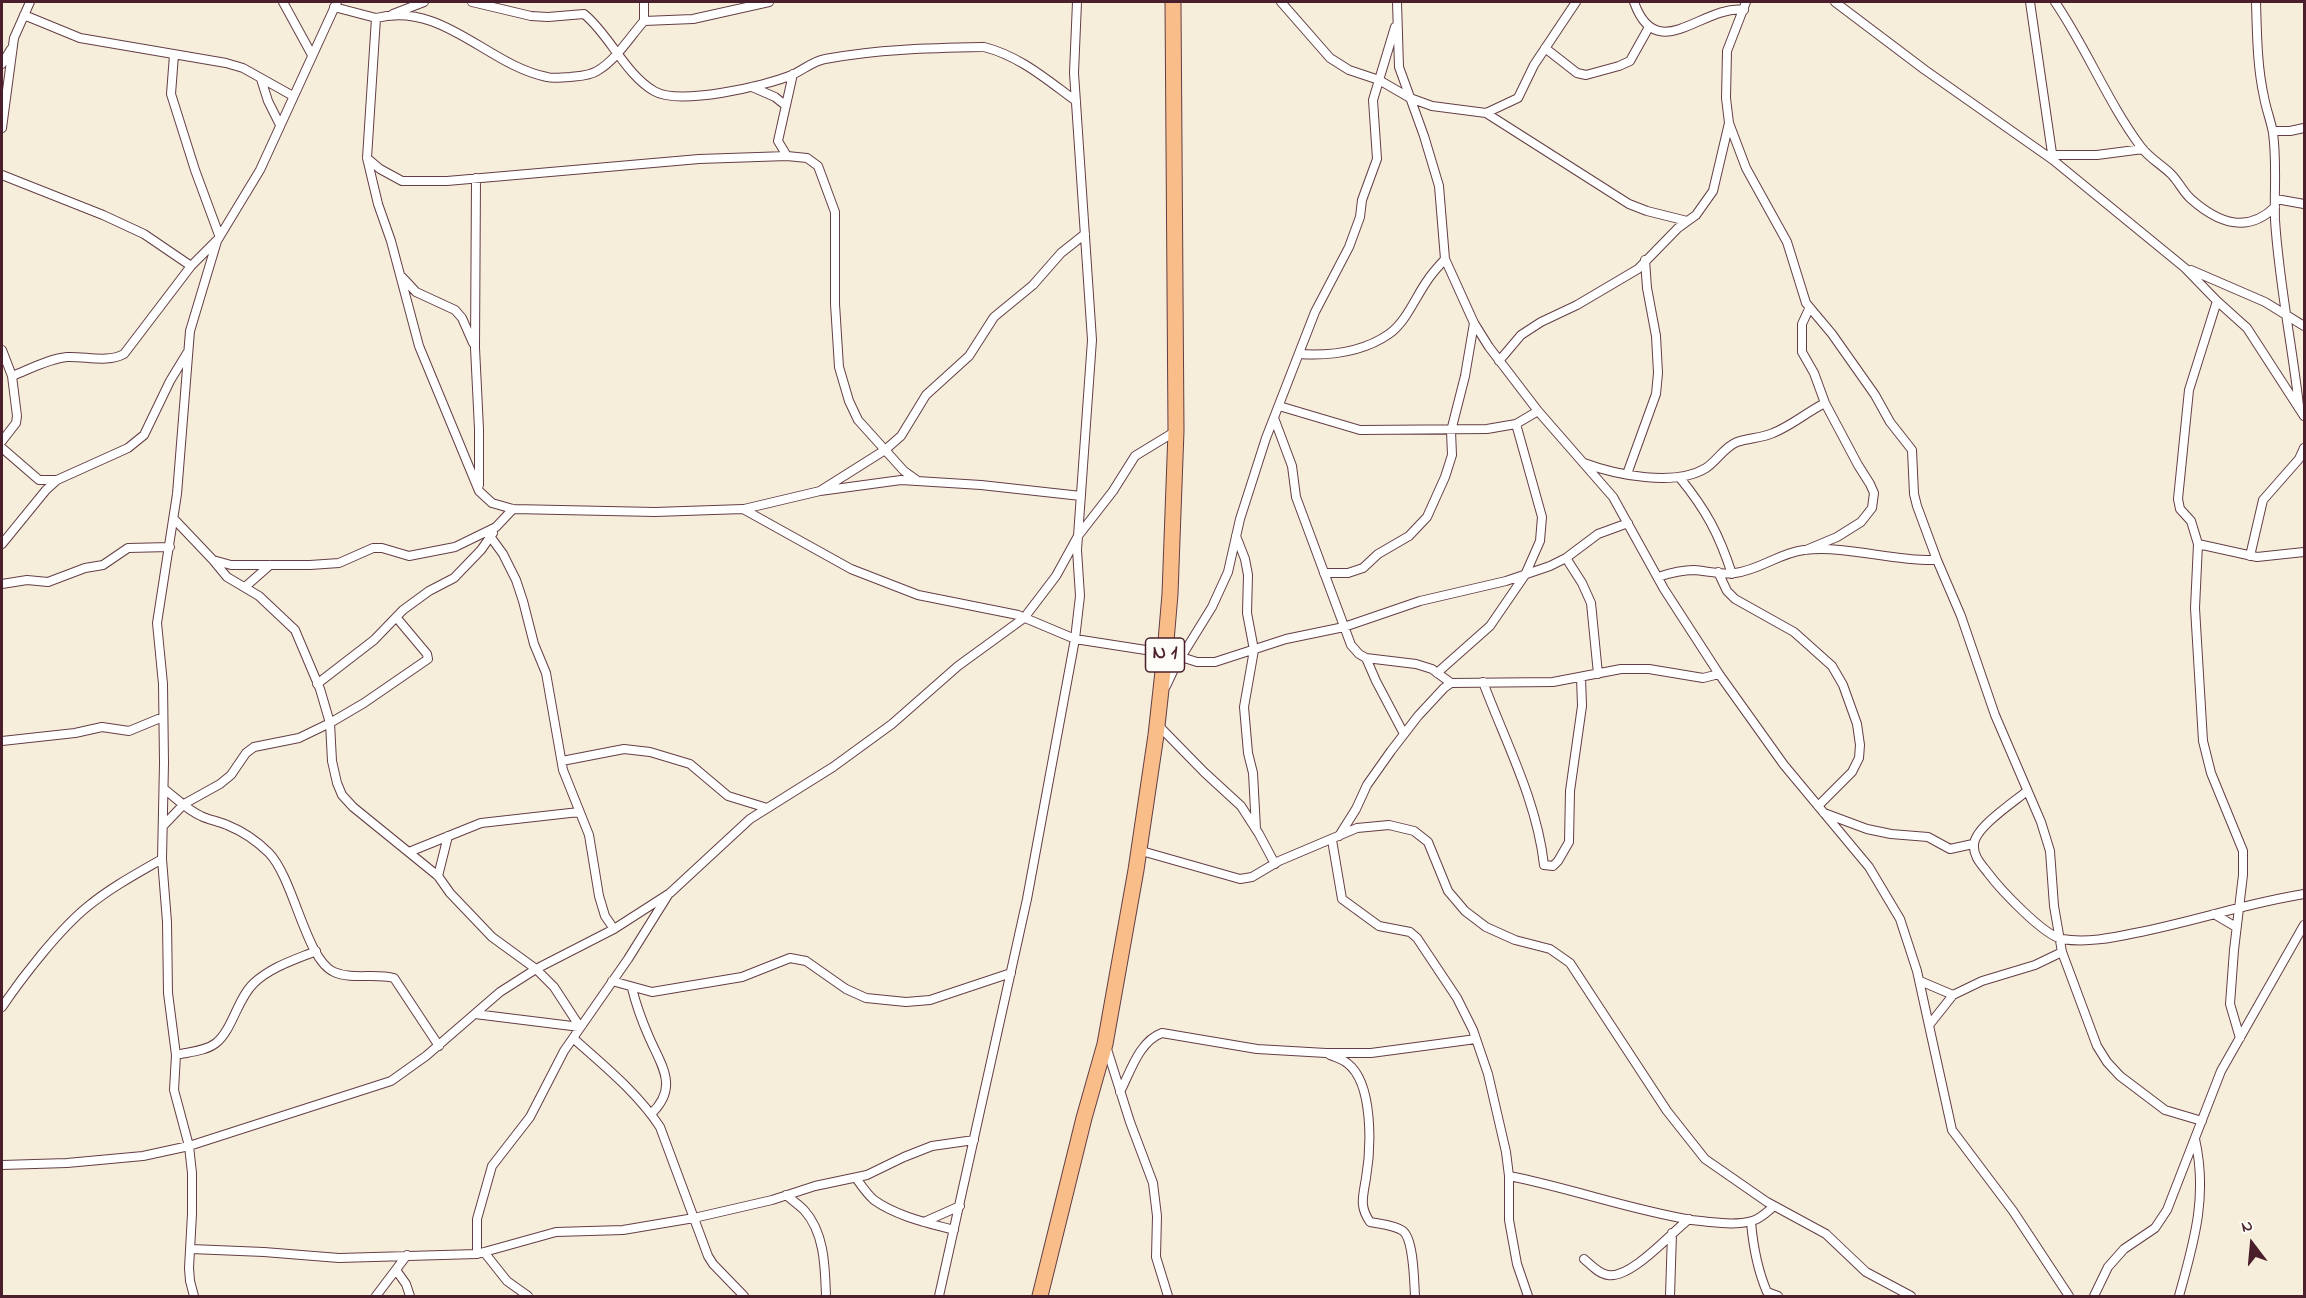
<!DOCTYPE html>
<html>
<head>
<meta charset="utf-8">
<style>
	body { margin:0 }
	#map { position:relative; width:2306px; height:1298px; overflow:hidden; background:#f6eedb; font-family:"Indie Flower",sans-serif }
	canvas { display:block }
	.frame { position:absolute; inset:0; border:3px solid #4a1f2b; pointer-events:none }
	.north { position:absolute; left:2222px; top:1214px; width:60px; height:60px; -webkit-text-stroke:4px #fdfcf7; paint-order:stroke; rotate:344deg; font-size:16px; font-weight:700; line-height:24px; text-align:center; color:#4a1f2b }
	.north::after { content:''; display:block; margin:auto; width:21px; height:27px; background:#4a1f2b; clip-path:polygon(50% 0,100% 100%,50% 72%,0 100%) }
</style>
</head>
<body>
<div id="map">
<canvas width="2306" height="1298"></canvas>
<div class="frame"></div>
<div class="north">N</div>
</div>
<script>
const g = document.querySelector('canvas').getContext('2d');
g.lineJoin = 'round';
function strokePath(path, color, width, dash) {
  g.strokeStyle = color;
  g.lineWidth = width;
  g.lineCap = dash ? 'butt' : 'round';
  g.setLineDash(dash || []);
  g.stroke(path);
}
function drawText(font, color, halo, rows, align = 'center') {
  g.font = font + ' "Indie Flower",sans-serif';
  g.lineWidth = 4.5;
  g.setLineDash([]);
  g.textBaseline = 'middle';
  g.strokeStyle = halo;
  g.fillStyle = color;
  for (const [text, x, y, turn = 0] of rows) {
    g.save();
    g.translate(x, y);
    g.rotate((+turn || 0) * Math.PI / 180);
    g.textAlign = isNaN(turn) ? turn : align;
    if (halo) g.strokeText(text, 0, 0);
    g.fillText(text, 0, 0);
    g.restore();
  }
}
const street = new Path2D(`
	M 283,2 L 312,55
	M 472,2 L 531,16 L 548,17 L 584,14 C 609,34 625,74 654,91 C 679,106 765,86 792,75 C 803,70 813,61 825,59 C 877,49 932,48 984,47 C 1020,56 1047,80 1076,101
	M 1281,2 L 1330,58 L 1349,70 L 1379,80 L 1410,98 L 1432,106 L 1486,113 L 1518,98 L 1534,65 L 1576,2
	M 1397,2 L 1399,67 L 1424,136 L 1439,186 L 1445,259 L 1474,323 L 1489,347 L 1538,411 L 1613,497 L 1664,589 L 1719,674 L 1784,765 L 1869,867 L 1900,919 L 1917,971 L 1952,1130 L 2013,1211 L 2069,1296
	M 1634,2 C 1657,67 1703,4 1744,10
	M 1746,2 L 1727,51 L 1726,98 L 1729,123 L 1746,168 L 1787,242 L 1806,303 L 1832,334 L 1875,395 L 1890,422 L 1912,450 L 1914,494 L 1917,506 L 1937,560 L 1961,616 L 1995,715 L 2041,822 L 2050,851 L 2054,906 L 2062,952 L 2097,1046 L 2107,1062 L 2120,1076 L 2165,1110 L 2202,1121
	M 1835,2 L 1925,70 L 2053,160 L 2185,268 L 2217,301 L 2247,328 L 2304,416
	M 2030,2 L 2053,160
	M 2055,2 C 2087,49 2107,101 2141,147 C 2149,158 2162,165 2171,174 C 2179,182 2183,192 2191,199 C 2218,223 2247,234 2275,207
	M 2256,2 C 2257,33 2257,66 2264,97 C 2266,109 2271,121 2273,133 C 2277,162 2274,191 2275,220 C 2279,283 2292,344 2299,406
	M 334,7 L 376,18 L 367,158 L 378,204 L 391,241 L 419,346 L 479,491 L 492,503 L 513,509 L 655,512 L 743,509 L 851,569 L 918,595 L 1018,615 L 1075,639 L 1165,653
	M 393,14 L 424,2
	M 24,15 L 80,38 L 226,63 L 243,68 L 293,96
	M 376,18 C 443,1 487,65 547,77 C 554,79 562,77 570,77 C 579,76 589,76 597,71 C 616,60 629,38 644,21 L 693,19 L 769,2
	M 644,21 L 644,2
	M 1545,48 L 1577,73 L 1586,75 L 1619,66 L 1630,61 L 1649,27
	M 174,55 L 171,94 L 195,170 L 219,235
	M 2,64 L 11,49
	M 261,79 L 268,101 L 280,125
	M 752,87 L 775,97 L 785,105
	M 1486,113 L 1629,204 L 1647,211 L 1687,221
	M 2,128 L 14,38 L 30,2
	M 2273,131 L 2290,131 L 2304,128
	M 2052,155 L 2097,155 L 2143,149
	M 787,156 L 778,141 L 793,74
	M 367,158 L 380,169 L 402,181 L 447,181 L 699,159 L 787,156 L 807,158 L 818,166 L 835,212 L 835,304 L 839,367 L 849,401 L 858,420 L 904,471 L 918,481
	M 2,175 L 103,215 L 144,234 L 191,266
	M 476,178 L 475,348 L 479,429 L 479,485
	M 2276,199 L 2304,204
	M 2191,270 L 2265,302 L 2304,326
	M 402,277 L 416,292 L 455,310 L 462,318 L 473,343
	M 2217,301 L 2189,390 L 2178,499 L 2180,509 L 2191,521 L 2198,544 L 2195,608 L 2203,741 L 2211,773 L 2243,851 L 2243,875 L 2234,950 L 2230,1004 L 2240,1038
	M 2,350 L 12,376 L 17,416 L 16,423 L 2,441
	M 1299,354 C 1329,356 1363,352 1389,334 C 1406,322 1415,298 1427,281 C 1432,273 1439,266 1445,259
	M 1499,361 L 1521,335 L 1541,322 L 1577,305 L 1638,269 L 1678,228 L 1696,215 L 1713,191 L 1729,123
	M 12,376 C 30,369 48,359 67,357 C 85,356 108,363 124,354 L 191,266 L 216,241
	M 1279,406 L 1360,430 L 1487,429 L 1516,424 L 1538,411
	M 1274,418 L 1292,466 L 1296,497 L 1351,645 L 1359,654 L 1366,658 L 1416,664 L 1432,669 L 1451,683
	M 2,448 L 39,480 L 57,480
	M 1584,463 C 1616,475 1675,487 1706,468 C 1717,461 1724,447 1737,442 C 1749,438 1762,438 1773,433 C 1791,426 1807,412 1825,403
	M 1627,474 L 1656,394 L 1658,373 L 1656,336 L 1647,288 L 1645,260
	M 1680,478 C 1706,510 1719,534 1732,574
	M 820,491 L 885,450 L 901,436 L 926,395 L 969,356 L 994,317 L 1033,285 L 1061,253 L 1085,234
	M 744,509 L 820,491 L 901,480 L 981,485 L 1081,496
	M 174,519 L 213,560 L 231,565 L 310,565 L 339,563 L 373,548 L 382,548 L 409,556 L 455,547 L 496,527 L 513,509
	M 487,532 L 503,554 L 516,580 L 523,601 L 534,644 L 546,673 L 563,770 L 589,835 L 599,896 L 605,916 L 614,929
	M 1236,536 L 1245,559 L 1248,575 L 1247,613 L 1254,650 L 1244,707 L 1248,753 L 1253,773 L 1256,829
	M 2,544 L 46,490 L 57,480 L 128,448 L 144,435 L 170,381 L 187,353
	M 2198,544 L 2257,557 L 2304,552
	M 1806,550 L 1837,537 L 1861,522 L 1872,508 L 1874,493 L 1870,484 L 1858,465 L 1825,403 L 1814,373 L 1802,352 L 1802,324 L 1809,309
	M 2250,556 L 2263,500 L 2299,459 L 2304,448
	M 1566,558 L 1582,583 L 1591,603 L 1598,674
	M 213,560 L 227,577 L 259,596 L 295,630 L 320,689 L 330,723 L 332,761 L 337,783 L 342,795 L 353,807 L 438,876 L 450,893 L 492,937 L 536,969 L 554,987 L 580,1027
	M 1718,572 L 1727,591 L 1735,599 L 1794,632 L 1832,666 L 1843,685 L 1857,724 L 1860,745 L 1859,758 L 1852,772 L 1818,806
	M 1324,573 L 1348,573 L 1363,568 L 1378,554 L 1409,536 L 1427,517 L 1445,477 L 1452,455 L 1451,431 L 1465,376 L 1474,323
	M 1658,577 C 1670,573 1681,570 1694,570 C 1707,571 1722,575 1735,573 C 1760,570 1779,553 1804,550 C 1849,545 1893,562 1937,560
	M 2,584 L 27,580 L 48,582 L 85,568 L 103,565 L 128,548 L 170,547
	M 245,587 L 270,565
	M 1181,657 L 1197,662 L 1215,662 L 1286,639 L 1344,627 L 1420,601 L 1506,581 L 1550,566 L 1566,558 L 1598,534 L 1628,523
	M 1366,658 L 1376,681 L 1404,734
	M 1437,673 L 1490,626 L 1525,575 L 1540,541 L 1542,517 L 1516,424
	M 1483,682 C 1505,741 1537,801 1544,865 L 1553,866 L 1558,861 L 1569,842 L 1570,791 L 1582,706 L 1581,677
	M 317,684 L 374,640 L 403,610 L 429,591 L 454,578 L 481,550 L 493,533
	M 1166,686 L 1175,667 L 1212,607 L 1228,572 L 1240,519 L 1266,438 L 1315,312 L 1349,247 L 1360,217 L 1362,200 L 1377,159 L 1373,100 L 1395,27
	M 1157,724 L 1204,772 L 1241,806 L 1259,834 L 1275,864
	M 2,741 L 75,733 L 102,727 L 129,731 L 163,717
	M 562,761 L 624,749 L 650,752 L 690,764 L 728,796 L 767,808
	M 164,789 C 175,797 187,810 201,816 C 209,820 218,821 227,825 C 242,831 257,841 269,853 C 294,879 306,960 334,972 C 352,980 375,973 394,978 L 439,1046
	M 2027,791 C 2014,802 1974,828 1974,845 C 1973,856 1981,864 1988,873 C 2000,889 2043,935 2062,939 C 2086,943 2112,938 2135,933 C 2192,922 2247,903 2304,894
	M 1824,813 L 1867,829 L 1891,834 L 1928,837 L 1950,849 L 1973,844
	M 163,826 L 184,804 L 220,784 L 231,775 L 246,753 L 254,747 L 299,738 L 330,723 L 364,703 L 428,659 L 427,654 L 396,617
	M 1339,836 L 1356,809 L 1367,785 L 1391,751 L 1418,716 L 1444,688 L 1451,683 L 1553,682 L 1621,669 L 1649,669 L 1703,678 L 1719,674
	M 1332,840 L 1342,899 L 1379,926 L 1410,932 L 1417,938 L 1457,998 L 1473,1030 L 1488,1074 L 1506,1152 L 1509,1176 L 1509,1220 L 1517,1264 L 1528,1296
	M 1138,850 L 1240,879 L 1252,877 L 1279,861 L 1357,828 L 1389,825 L 1414,831 L 1428,842 L 1448,891 L 1465,911 L 1486,927 L 1515,940 L 1550,949 L 1570,963 L 1667,1111 L 1705,1159 L 1767,1202 L 1826,1234 L 1866,1272 L 1911,1296
	M 409,852 L 481,823 L 579,812
	M 438,876 L 448,836
	M 2214,914 L 2236,927
	M 612,981 L 652,992 L 742,977 L 790,958 L 806,961 L 846,989 L 866,998 L 906,1002 L 930,1000 L 1011,973
	M 1920,981 L 1953,995
	M 632,988 C 636,1005 642,1021 649,1037 C 662,1067 679,1087 651,1114
	M 2,1007 C 23,976 59,930 87,907 C 110,888 136,874 162,859
	M 475,1014 L 580,1027
	M 1930,1024 L 1953,995 L 1982,981 L 2035,965 L 2062,952
	M 573,1038 C 604,1066 637,1092 660,1127 L 708,1256 L 713,1264 L 744,1296
	M 1106,1046 L 1130,1122 L 1153,1183 L 1157,1216 L 1156,1257 L 1168,1296
	M 176,1055 C 189,1052 206,1051 216,1043 C 233,1029 237,999 254,983 C 271,967 294,960 316,951
	M 1330,1055 C 1335,1057 1342,1059 1347,1063 C 1374,1083 1371,1149 1366,1178 C 1363,1197 1359,1206 1370,1222 C 1380,1224 1395,1225 1403,1231 C 1414,1240 1414,1282 1415,1296
	M 1120,1092 C 1130,1073 1139,1041 1162,1033 L 1257,1049 L 1326,1053 L 1371,1053 L 1476,1039
	M 2,1165 L 67,1163 L 143,1156 L 189,1146 L 391,1081 L 426,1056 L 500,992 L 536,969 L 614,929 L 670,893 L 750,819 L 833,767 L 892,724 L 958,666 L 1024,618 L 1056,576 L 1078,536 L 1113,491 L 1135,456 L 1176,431
	M 1509,1176 C 1571,1188 1630,1210 1692,1220 C 1711,1222 1733,1226 1752,1221 C 1760,1219 1767,1212 1774,1206
	M 856,1178 C 861,1185 867,1194 874,1200 C 896,1216 928,1223 954,1230
	M 786,1195 C 792,1200 799,1205 804,1210 C 825,1233 825,1268 826,1296
	M 924,1222 L 960,1206
	M 1751,1222 C 1753,1245 1758,1271 1767,1292 L 1778,1296
	M 191,1249 L 264,1252 L 339,1258 L 477,1254 L 556,1232 L 623,1230 L 694,1218 L 772,1200 L 815,1186 L 867,1175 L 904,1157 L 932,1146 L 974,1140
	M 484,1252 L 507,1281 L 528,1296
	M 477,1254 L 477,1219 L 492,1166 L 530,1117 L 564,1051 L 628,959 L 668,895
	M 1584,1259 C 1591,1265 1599,1274 1608,1275 C 1631,1279 1671,1233 1689,1219
	M 396,1270 L 406,1284 L 410,1296
	M 194,1296 L 190,1281 L 189,1268 L 192,1214 L 192,1173 L 189,1146 L 174,1090 L 176,1055 L 168,993 L 167,922 L 162,859 L 164,763 L 163,684 L 157,623 L 177,494 L 190,331 L 217,241 L 260,170 L 337,2
	M 376,1296 L 407,1255
	M 939,1296 L 1027,899 L 1075,639 L 1080,596 L 1077,550 L 1092,340 L 1074,73 L 1077,2
	M 1670,1296 L 1672,1233
	M 2094,1296 L 2108,1267 L 2124,1249 L 2155,1228 L 2167,1210 L 2221,1071 L 2304,925
	M 2179,1296 C 2194,1242 2208,1196 2195,1139`);
const highway = new Path2D(`
	M 1040,1296 L 1084,1118 L 1105,1044 L 1136,870 L 1156,735 L 1165,653 L 1170,594 L 1176,431 L 1173,2`);
const shields = [
	[1165,655,39]
];
const shieldNames = [
	["N 1",1165,655]
];
strokePath(street, '#643e45', 10);
strokePath(highway, '#643e45', 17);
strokePath(street, '#fff', 8);
strokePath(highway, '#f8bd89', 15);
for (const [x, y, w] of shields) {
  const box = new Path2D();
  box.roundRect(x - w / 2, y - 17, w, 34, 4.5);
  g.fillStyle = '#fdfcf7';
  g.fill(box);
  strokePath(box, '#4a1f2b', 1.5);
}
drawText('bold 20px', '#4a1f2b', null, shieldNames);
</script>
</body>
</html>
